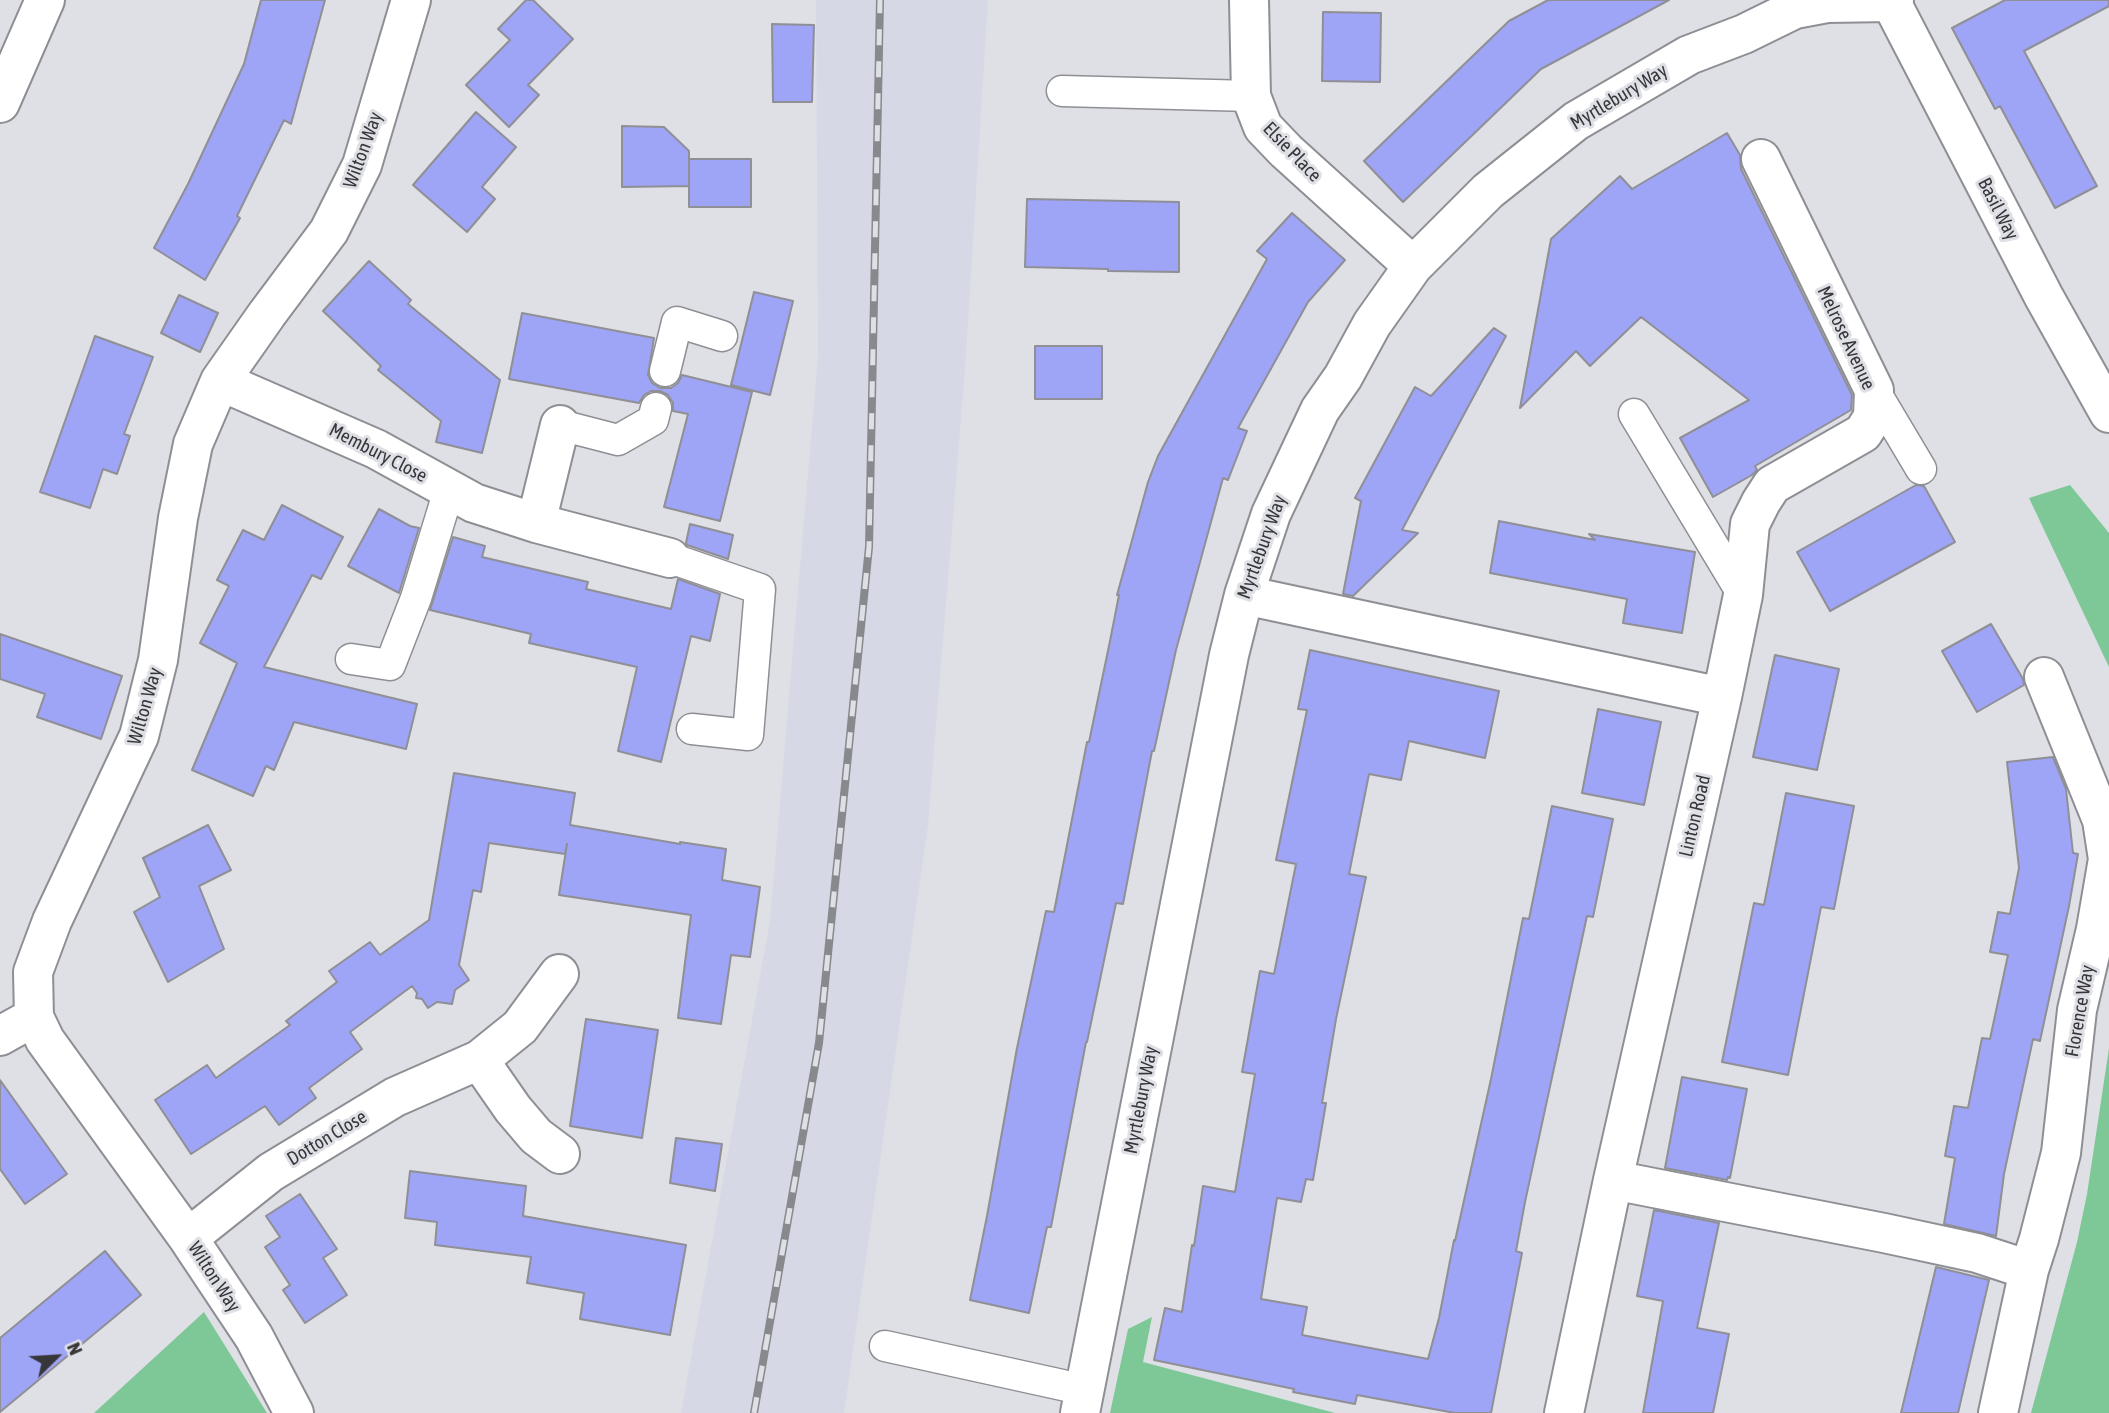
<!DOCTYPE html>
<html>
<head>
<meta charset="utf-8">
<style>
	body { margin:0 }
	#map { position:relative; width:2109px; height:1413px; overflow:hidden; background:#dfe0e6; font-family:"Asap Condensed",sans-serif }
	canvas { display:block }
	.north { position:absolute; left:21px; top:1322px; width:70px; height:70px; -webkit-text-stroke:5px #dfe0e6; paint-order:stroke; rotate:66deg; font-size:19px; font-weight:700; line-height:28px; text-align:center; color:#37373a }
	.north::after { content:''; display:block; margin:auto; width:24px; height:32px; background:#37373a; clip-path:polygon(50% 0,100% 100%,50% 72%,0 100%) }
</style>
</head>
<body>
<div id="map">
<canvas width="2109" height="1413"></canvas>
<div class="north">N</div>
</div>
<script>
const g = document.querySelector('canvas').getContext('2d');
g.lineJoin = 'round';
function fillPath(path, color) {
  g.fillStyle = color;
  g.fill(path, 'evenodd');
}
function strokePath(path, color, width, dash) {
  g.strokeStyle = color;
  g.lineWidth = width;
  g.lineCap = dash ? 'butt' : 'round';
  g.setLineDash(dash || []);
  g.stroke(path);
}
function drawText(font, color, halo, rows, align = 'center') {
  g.font = font + ' "Asap Condensed",sans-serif';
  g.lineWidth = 6;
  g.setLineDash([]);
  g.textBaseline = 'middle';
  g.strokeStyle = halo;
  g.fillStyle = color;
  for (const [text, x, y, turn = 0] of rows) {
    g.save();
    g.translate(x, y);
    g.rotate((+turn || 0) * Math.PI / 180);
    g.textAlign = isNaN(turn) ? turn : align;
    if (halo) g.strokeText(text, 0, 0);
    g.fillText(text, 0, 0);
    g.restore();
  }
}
const built = new Path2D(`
	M 816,0 L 988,0 L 965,370 L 928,825 L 844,1413 L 681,1413 L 770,920 L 818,355 Z`);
const green = new Path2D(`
	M 2070,485 L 2109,533 L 2109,667 L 2029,498 Z
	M 2109,1048 L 2109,1413 L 2031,1413 L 2077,1242 L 2087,1194 Z
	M 204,1312 L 267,1413 L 94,1413 Z
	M 1152,1317 L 1143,1362 L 1335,1413 L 1110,1413 L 1128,1329 Z`);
const building = new Path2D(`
	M 261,0 L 325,0 L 291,124 L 284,120 L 237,216 L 240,218 L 205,280 L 154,248 L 188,184 L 244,64 Z
	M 526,0 L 533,0 L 573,39 L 528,85 L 539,95 L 509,127 L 466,85 L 510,40 L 498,29 Z
	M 1548,0 L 1669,0 L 1541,69 L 1403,202 L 1364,161 L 1509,21 Z
	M 2005,0 L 2109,0 L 2109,6 L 2024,51 L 2097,186 L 2055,208 L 2000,106 L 1995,109 L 1952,28 Z
	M 1323,12 L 1381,13 L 1380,82 L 1322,81 Z
	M 772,24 L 814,25 L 812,102 L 773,102 Z
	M 476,112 L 516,147 L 482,187 L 495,199 L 467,232 L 413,185 Z
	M 622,126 L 664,127 L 689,151 L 689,186 L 622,187 Z
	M 1727,133 L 1740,155 L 1741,169 L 1852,395 L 1851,410 L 1755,466 L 1757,470 L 1752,475 L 1713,497 L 1680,438 L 1749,400 L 1641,317 L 1590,366 L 1576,351 L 1520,408 L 1551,239 L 1620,176 L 1632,189 Z
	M 689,159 L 751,159 L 751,207 L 689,207 Z
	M 1027,199 L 1179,202 L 1179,272 L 1108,271 L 1108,269 L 1025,267 Z
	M 1292,213 L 1345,260 L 1308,302 L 1238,428 L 1247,431 L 1228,480 L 1223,478 L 1176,650 L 1154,751 L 1152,751 L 1123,904 L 1116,903 L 1087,1042 L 1086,1042 L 1051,1227 L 1047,1227 L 1029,1313 L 970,1300 L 987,1216 L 1017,1048 L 1046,911 L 1054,912 L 1087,742 L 1089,742 L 1110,641 L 1119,595 L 1117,595 L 1148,482 L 1158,456 L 1267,259 L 1257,251 Z
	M 369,261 L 411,300 L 408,304 L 500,380 L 482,453 L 436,442 L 441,421 L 378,370 L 381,366 L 323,311 Z
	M 754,292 L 793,301 L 770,395 L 731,385 Z
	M 179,295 L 218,313 L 200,352 L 161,333 Z
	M 522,313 L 654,338 L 648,375 L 652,383 L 660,388 L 671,388 L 678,383 L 682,375 L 752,392 L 720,521 L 664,507 L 688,414 L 673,411 L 673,403 L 668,395 L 660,391 L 651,391 L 644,395 L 639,403 L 509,379 Z
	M 1494,328 L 1506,336 L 1402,530 L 1418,533 L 1353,596 L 1343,594 L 1361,501 L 1355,498 L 1415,387 L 1431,396 Z
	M 95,336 L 153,357 L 124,434 L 130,436 L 117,474 L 103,469 L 90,508 L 40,492 Z
	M 1035,346 L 1102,346 L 1102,399 L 1035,399 Z
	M 1916,485 L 1924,486 L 1955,542 L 1830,611 L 1797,552 Z
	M 282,505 L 343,537 L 321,579 L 312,575 L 264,667 L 417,704 L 406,749 L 294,722 L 274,770 L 266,766 L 253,796 L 192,770 L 237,663 L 200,643 L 229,586 L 217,580 L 243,530 L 264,540 Z
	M 379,509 L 410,526 L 419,528 L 399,593 L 348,566 Z
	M 1499,521 L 1595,540 L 1589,534 L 1695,552 L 1682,633 L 1623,623 L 1627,599 L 1490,573 Z
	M 690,524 L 733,535 L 728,559 L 687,545 L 686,543 Z
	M 453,537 L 485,546 L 482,557 L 588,582 L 586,589 L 671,609 L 678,579 L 720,594 L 710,641 L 691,636 L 661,762 L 618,751 L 637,667 L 529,643 L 531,634 L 430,610 Z
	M 1991,624 L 2023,679 L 2024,685 L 1977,712 L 1942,651 Z
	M 0,634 L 122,676 L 101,739 L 37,717 L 45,694 L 0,679 Z
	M 1310,650 L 1499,691 L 1485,758 L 1409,741 L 1401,780 L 1369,774 L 1349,874 L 1366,877 L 1336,1019 L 1322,1103 L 1326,1103 L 1313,1180 L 1306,1179 L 1301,1202 L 1277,1198 L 1261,1299 L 1307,1307 L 1302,1335 L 1428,1359 L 1439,1318 L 1454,1240 L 1455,1241 L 1491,1079 L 1523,918 L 1529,919 L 1552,806 L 1613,819 L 1593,917 L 1587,916 L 1525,1202 L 1516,1251 L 1522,1253 L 1491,1413 L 1455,1413 L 1357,1395 L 1355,1404 L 1293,1392 L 1294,1389 L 1154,1360 L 1165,1308 L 1182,1312 L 1192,1245 L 1194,1246 L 1203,1186 L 1235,1192 L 1255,1074 L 1242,1072 L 1260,971 L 1274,974 L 1296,864 L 1276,860 L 1307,710 L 1298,709 Z
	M 1775,655 L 1839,669 L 1817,770 L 1753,757 Z
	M 1598,709 L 1661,722 L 1644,805 L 1582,793 Z
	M 2053,757 L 2066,789 L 2073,853 L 2078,854 L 2069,906 L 2040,1041 L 2033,1039 L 2004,1174 L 1996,1236 L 1944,1224 L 1955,1158 L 1945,1156 L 1954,1106 L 1968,1108 L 1982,1038 L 1990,1039 L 2008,955 L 1990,952 L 1998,912 L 2010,914 L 2019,868 L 2007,762 Z
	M 454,773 L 575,793 L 570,825 L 680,844 L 680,842 L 726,849 L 722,880 L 760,887 L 750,957 L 731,955 L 721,1024 L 678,1018 L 691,915 L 559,895 L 567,844 L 565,854 L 489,843 L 481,892 L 473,890 L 459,965 L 469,980 L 455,990 L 452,1004 L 437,1002 L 428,1008 L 422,999 L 416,998 L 417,993 L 412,986 L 350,1032 L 362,1049 L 309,1088 L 316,1098 L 279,1125 L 265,1106 L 191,1154 L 155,1100 L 207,1065 L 216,1078 L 290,1025 L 286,1021 L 337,982 L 329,971 L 370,942 L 380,955 L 429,920 Z
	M 1786,793 L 1854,806 L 1834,909 L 1821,907 L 1788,1075 L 1722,1062 L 1754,903 L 1764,905 Z
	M 208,825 L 231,870 L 199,886 L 224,949 L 168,982 L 134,912 L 160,897 L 143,858 Z
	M 586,1019 L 658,1030 L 642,1138 L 570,1126 Z
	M 1682,1077 L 1747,1089 L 1730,1178 L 1728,1177 L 1727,1180 L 1665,1168 Z
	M 0,1080 L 67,1174 L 25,1204 L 0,1169 Z
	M 676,1138 L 722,1144 L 715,1191 L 670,1183 Z
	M 410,1171 L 526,1186 L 523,1216 L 686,1245 L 670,1335 L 580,1319 L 584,1293 L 527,1283 L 531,1257 L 435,1245 L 437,1222 L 405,1218 Z
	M 300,1194 L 337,1249 L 323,1258 L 347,1295 L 305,1323 L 283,1290 L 290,1285 L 265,1247 L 280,1237 L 266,1216 Z
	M 1654,1210 L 1719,1223 L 1697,1328 L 1729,1334 L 1713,1413 L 1643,1413 L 1663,1301 L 1637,1296 Z
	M 105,1251 L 141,1295 L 0,1412 L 0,1338 Z
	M 1936,1267 L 1989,1280 L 1958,1413 L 1901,1413 Z`);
const service = new Path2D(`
	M 1062,91 L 1251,96
	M 665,371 L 677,322 L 722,336
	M 1874,390 L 1921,469
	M 1634,414 L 1743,595
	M 560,425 L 618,440 L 653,420 L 656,408
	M 670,558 L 760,589 L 748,735 L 692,729
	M 351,659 L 390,665 L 416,598 L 449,490
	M 885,1346 L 1085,1390`);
const minor = new Path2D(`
	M 1249,0 L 1251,96 L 1263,127 L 1286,151 L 1413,266
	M 1891,2 L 2044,297 L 2109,413
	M 220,381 L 376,449 L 474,503 L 536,523 L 670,558
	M 536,523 L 560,425
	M 1244,595 L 1722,697
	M 0,1036 L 34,1017
	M 479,1060 L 520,1027 L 559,974
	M 1613,1180 L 1884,1233 L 1977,1253 L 2029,1270
	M 188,1238 L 271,1172 L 395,1097 L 479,1060 L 513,1109 L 536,1136 L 560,1154
	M 294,1413 L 254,1337 L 188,1238 L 45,1040 L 34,1017 L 33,972 L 52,921 L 139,736 L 158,660 L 178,518 L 193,444 L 220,381 L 267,314 L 329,231 L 362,165 L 411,0
	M 1080,1413 L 1229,655 L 1244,595 L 1271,514 L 1320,410 L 1343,377 L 1372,324 L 1413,266 L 1488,191 L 1576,121 L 1689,55 L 1744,34 L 1795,9 L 1827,3 L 1891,2 L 1894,0
	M 1564,1413 L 1613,1180 L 1722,697 L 1743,595 L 1750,524 L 1761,502 L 1772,485 L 1863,433 L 1873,417 L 1874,390 L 1761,159
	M 1998,1413 L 2029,1270 L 2039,1239 L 2061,1153 L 2077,1010 L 2096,929 L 2108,859 L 2102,820 L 2044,677`);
const secondary = new Path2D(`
	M 0,103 L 45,0`);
const rail = new Path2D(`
	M 754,1413 L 819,1043 L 869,547 L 880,0`);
const streetNames = [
	["Myrtlebury Way",1619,97,-31],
	["Wilton Way",363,150,-70],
	["Elsie Place",1292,152,46],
	["Basil Way",1998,209,63],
	["Melrose Avenue",1846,338,65],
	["Membury Close",378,453,27],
	["Myrtlebury Way",1262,547,-70],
	["Wilton Way",145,706,-74],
	["Linton Road",1695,816,-77],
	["Florence Way",2080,1011,-80],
	["Myrtlebury Way",1141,1100,-79],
	["Dotton Close",327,1138,-31],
	["Wilton Way",214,1277,57]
];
fillPath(built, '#d6d8e6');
fillPath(green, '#7ec897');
fillPath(building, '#9ea4f6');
strokePath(building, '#8f8f95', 2);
strokePath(service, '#8e8f94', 33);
strokePath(minor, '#8e8f94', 42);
strokePath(secondary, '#8e8f94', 42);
strokePath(service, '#fff', 30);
strokePath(minor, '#fff', 38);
strokePath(secondary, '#fff', 38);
strokePath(rail, '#88898d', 8);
strokePath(rail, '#dfe0e6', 5, [16]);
drawText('19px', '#37373a', '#dfe0e6', streetNames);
</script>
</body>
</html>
